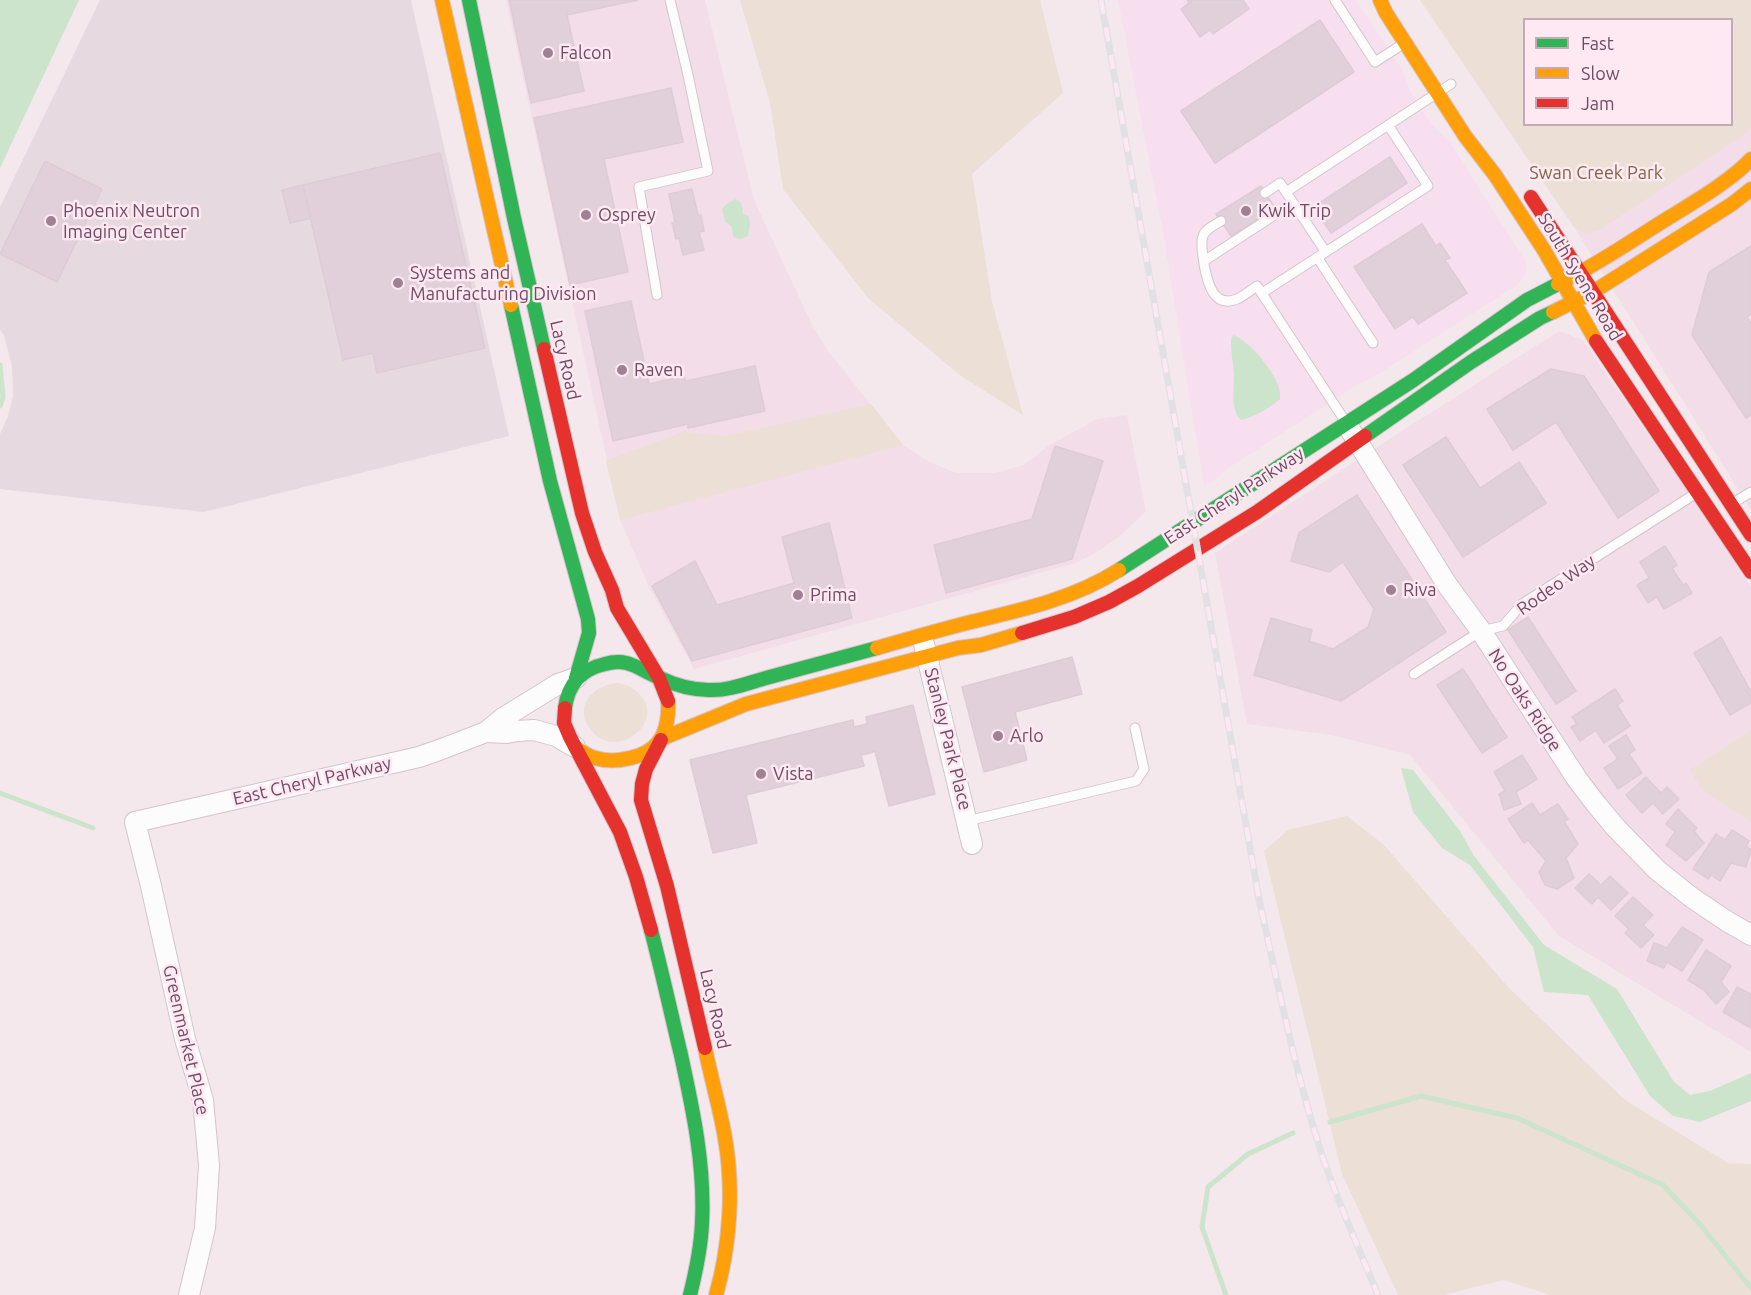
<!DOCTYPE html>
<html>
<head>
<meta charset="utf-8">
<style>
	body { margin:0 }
	#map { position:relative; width:1751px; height:1295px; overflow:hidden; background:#f4e8ed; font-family:Ubuntu,sans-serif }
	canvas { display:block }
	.legend { position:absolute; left:1523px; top:18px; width:210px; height:108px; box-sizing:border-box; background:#fee8f1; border:2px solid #c5a9b9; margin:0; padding:8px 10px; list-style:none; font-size:18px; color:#704b64 }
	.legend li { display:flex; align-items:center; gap:12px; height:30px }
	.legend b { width:30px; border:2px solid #c5a9b9 }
</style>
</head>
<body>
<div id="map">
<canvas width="1751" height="1295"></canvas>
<ul class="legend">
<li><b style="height:8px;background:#30b455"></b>Fast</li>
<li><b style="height:8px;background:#ff9f0a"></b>Slow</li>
<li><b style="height:8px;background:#e5322d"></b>Jam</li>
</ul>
</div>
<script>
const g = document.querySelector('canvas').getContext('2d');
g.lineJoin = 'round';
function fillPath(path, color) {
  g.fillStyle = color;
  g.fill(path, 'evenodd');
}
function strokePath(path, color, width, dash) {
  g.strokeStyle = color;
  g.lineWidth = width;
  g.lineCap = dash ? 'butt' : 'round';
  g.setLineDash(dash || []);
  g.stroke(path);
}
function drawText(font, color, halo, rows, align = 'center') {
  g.font = font + ' Ubuntu,sans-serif';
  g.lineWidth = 5;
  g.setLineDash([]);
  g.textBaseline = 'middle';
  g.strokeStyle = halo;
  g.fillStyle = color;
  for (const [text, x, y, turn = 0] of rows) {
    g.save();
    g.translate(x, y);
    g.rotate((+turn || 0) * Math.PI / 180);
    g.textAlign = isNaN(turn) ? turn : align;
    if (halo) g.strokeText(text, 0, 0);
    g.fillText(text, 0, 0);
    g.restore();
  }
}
const residential = new Path2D(`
	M 506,0 L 705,0 L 754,200 L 812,325 L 828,351 L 903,445 L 930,462 L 956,473 L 995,473 L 1024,465 L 1048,446 L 1097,419 L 1127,415 L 1146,511 L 1119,537 L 1099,551 L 1076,563 L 694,669 L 651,591 L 620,520 Z
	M 1420,0 L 1751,0 L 1751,510 L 1574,227 ZM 1524,20 L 1732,20 L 1732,124 L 1524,124 Z
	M 1559,331 L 1583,340 L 1723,543 L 1751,587 L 1751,1052 L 1559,936 L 1410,755 L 1331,735 L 1247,724 L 1215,553 L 1380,445 Z`);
const commercial = new Path2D(`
	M 1118,0 L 1356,0 L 1403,71 L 1410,91 L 1433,126 L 1449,141 L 1526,262 L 1526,271 L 1523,279 L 1516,286 L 1372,378 L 1357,385 L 1227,469 L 1215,480 L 1204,486 L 1163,232 Z`);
const industrial = new Path2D(`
	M 100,0 L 411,0 L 509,436 L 204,512 L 0,489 L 0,434 L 8,416 L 13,396 L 12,367 L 4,335 L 0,330 L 0,207 Z`);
const green = new Path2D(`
	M 740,0 L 1040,0 L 1063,93 L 972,174 L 992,302 L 1023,415 L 961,376 L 868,298 L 783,189 L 770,103 Z
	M 1420,0 L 1751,0 L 1751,128 L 1736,140 L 1597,231 L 1585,233 L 1574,227 ZM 1524,20 L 1732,20 L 1732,124 L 1524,124 Z
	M 871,404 L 903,445 L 620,520 L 606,461 L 683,432 L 725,436 Z
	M 617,683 C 625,684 631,686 637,692 C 672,721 610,768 587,724 C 576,702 596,685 617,683 Z
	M 1751,730 L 1751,822 L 1703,791 L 1690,770 Z
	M 1347,816 L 1384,845 L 1509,988 L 1625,1100 L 1728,1163 L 1751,1164 L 1751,1295 L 1551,1295 L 1503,1280 L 1443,1295 L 1398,1295 L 1342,1174 L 1264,851 L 1288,830 Z`);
const water = new Path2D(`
	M 0,0 L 79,0 L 0,168 Z
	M 736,199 L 741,203 L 743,214 L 749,216 L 750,225 L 748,236 C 742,239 738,240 733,236 L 732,227 L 725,221 L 722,210 L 726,204 Z
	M 1234,335 C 1251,342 1284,381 1280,399 C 1268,409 1256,416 1241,420 C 1230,410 1234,388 1234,374 C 1233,363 1231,352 1231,341 L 1232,337 Z
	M 1401,768 L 1413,770 L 1460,831 L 1474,856 L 1544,945 L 1617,989 L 1674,1082 L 1690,1095 L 1710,1091 L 1751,1073 L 1751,1101 L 1700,1122 L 1673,1116 L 1650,1096 L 1588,995 L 1544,992 L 1533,947 L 1470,865 L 1442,848 L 1413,812 Z`);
const stream = new Path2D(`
	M 0,365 L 3,397 L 0,406
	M 0,793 L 93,828
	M 1330,1122 L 1421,1096 L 1517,1118 L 1663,1185 L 1699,1223 L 1751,1288
	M 1226,1295 L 1202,1227 L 1208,1187 L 1248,1154 L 1293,1133`);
const building = new Path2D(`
	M 509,0 L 638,0 L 567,15 L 584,91 L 531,103 Z
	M 1187,0 L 1243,0 L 1249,9 L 1213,34 L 1210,30 L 1200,37 L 1181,9 L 1189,3 Z
	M 1320,20 L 1354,72 L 1215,163 L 1181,111 Z
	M 671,88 L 683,142 L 604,159 L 628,272 L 570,285 L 534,118 Z
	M 440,153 L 485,348 L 377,373 L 373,353 L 343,360 L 303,185 Z
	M 1390,157 L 1407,183 L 1331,233 L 1313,207 Z
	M 45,161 L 102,189 L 57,282 L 0,254 Z
	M 303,185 L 311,218 L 290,223 L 282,190 Z
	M 1261,186 L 1275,208 L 1231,236 L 1216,214 Z
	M 692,189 L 698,215 L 701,215 L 704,231 L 699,232 L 704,250 L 683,255 L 679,238 L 676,239 L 672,223 L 675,222 L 669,194 Z
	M 1422,224 L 1436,246 L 1440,243 L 1450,258 L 1445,260 L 1467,293 L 1418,324 L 1413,317 L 1395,329 L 1354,267 Z
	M 1751,246 L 1751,314 L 1747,317 L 1751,323 L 1751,415 L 1746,418 L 1692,335 L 1709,272 Z
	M 631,301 L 649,384 L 684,376 L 686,381 L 755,366 L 765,411 L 688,428 L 688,424 L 613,441 L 585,311 Z
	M 1551,369 L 1584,376 L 1659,491 L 1618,518 L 1556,422 L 1513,450 L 1487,409 Z
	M 1446,437 L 1480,488 L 1519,462 L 1546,503 L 1463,557 L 1403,465 Z
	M 1055,446 L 1103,461 L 1072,559 L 946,593 L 934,545 L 1032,519 Z
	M 1357,495 L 1446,632 L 1341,701 L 1254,675 L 1271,618 L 1312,630 L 1309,641 L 1333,649 L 1368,627 L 1374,609 L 1343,562 L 1329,572 L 1291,561 L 1299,533 Z
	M 829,523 L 852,618 L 692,661 L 652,586 L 695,561 L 717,605 L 794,583 L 782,537 Z
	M 1665,546 L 1677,565 L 1672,568 L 1683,585 L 1686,583 L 1692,593 L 1664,609 L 1657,597 L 1648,603 L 1637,585 L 1649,578 L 1640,562 Z
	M 1528,617 L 1576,691 L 1556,704 L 1508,630 Z
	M 1721,637 L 1751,692 L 1751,703 L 1730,715 L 1694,653 Z
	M 1072,657 L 1082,694 L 1015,712 L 1027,760 L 984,772 L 962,687 Z
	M 1463,669 L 1507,737 L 1482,753 L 1437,685 Z
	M 1615,689 L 1623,701 L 1617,705 L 1630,726 L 1604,743 L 1596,730 L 1580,741 L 1571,727 L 1577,724 L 1572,717 Z
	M 913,705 L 935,794 L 889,806 L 875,751 L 870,753 L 861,755 L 864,766 L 746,795 L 757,843 L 713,853 L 690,760 L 853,720 L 854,727 L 867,724 L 866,717 Z
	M 1626,735 L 1635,750 L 1629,754 L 1642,773 L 1618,789 L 1604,768 L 1618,759 L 1609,746 Z
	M 1522,755 L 1537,779 L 1516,792 L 1521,804 L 1504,810 L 1499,794 L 1505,791 L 1494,772 Z
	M 1646,777 L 1661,793 L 1667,787 L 1679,799 L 1663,814 L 1653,803 L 1642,813 L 1626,795 Z
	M 1532,803 L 1540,815 L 1558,804 L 1568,819 L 1564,821 L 1578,844 L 1566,858 L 1574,878 L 1557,889 L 1545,885 L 1539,872 L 1546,861 L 1528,840 L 1524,843 L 1508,819 Z
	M 1678,809 L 1697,828 L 1694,831 L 1704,843 L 1686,861 L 1666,845 L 1675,832 L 1666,824 Z
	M 1732,830 L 1749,841 L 1746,846 L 1751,850 L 1746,867 L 1731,863 L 1720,881 L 1711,875 L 1708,879 L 1693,869 L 1716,834 L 1725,840 Z
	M 1589,874 L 1601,885 L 1610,876 L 1628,893 L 1611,910 L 1598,897 L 1592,904 L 1575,888 Z
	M 1633,897 L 1653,915 L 1643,925 L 1654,935 L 1641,948 L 1625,933 L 1629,929 L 1615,916 Z
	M 1682,927 L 1703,940 L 1682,971 L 1667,962 L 1664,968 L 1647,961 L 1654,943 L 1667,948 Z
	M 1706,950 L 1731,966 L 1721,982 L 1729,992 L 1716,1004 L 1704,990 L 1688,980 Z
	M 1737,987 L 1751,994 L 1751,1028 L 1723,1012 Z`);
const lane = new Path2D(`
	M 1335,0 L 1375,62 L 1403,44
	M 1286,192 L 1451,84
	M 1265,193 L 1280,183 L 1325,251
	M 1221,221 C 1215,225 1205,229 1203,236 C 1200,244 1203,255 1204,264 C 1207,281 1213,309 1237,299 C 1244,296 1251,290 1257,286 L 1345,421
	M 1317,257 L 1373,343
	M 1204,261 L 1293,203
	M 1262,293 L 1428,186 L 1388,125
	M 657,295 L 639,187 L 708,171 L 688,75 L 670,0
	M 1733,503 L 1751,492
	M 1414,674 L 1481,631 L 1503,626 L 1522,604 L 1695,494
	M 967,821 L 1136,781 L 1144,769 L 1135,728`);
const street = new Path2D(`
	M 1351,431 L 1448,586 L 1481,631 L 1577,779 L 1596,804 L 1616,828 L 1657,870 L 1691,897 L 1728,922 L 1751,935
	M 924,644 L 972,844
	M 486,732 L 507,733 L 517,731 L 534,730 L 556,736 L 575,747
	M 189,1295 L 205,1228 L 209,1165 L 203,1100 L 185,1039 L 151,886 L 135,822 L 419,757 L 439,750 L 486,732 L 503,718 L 558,684 L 576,678`);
const fast = new Path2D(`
	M 469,0 L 514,218 L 544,349
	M 511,305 L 550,481 L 588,619 L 589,633 L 576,678
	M 1365,436 L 1471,362 L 1540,318 L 1553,312
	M 1119,570 L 1412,381 L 1527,300 L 1558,284
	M 565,708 C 568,684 582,669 605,664 C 629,657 639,670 660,678 C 675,685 692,690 709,690 C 728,691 748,683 766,678 C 803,668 840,658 877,648
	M 651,930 C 662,972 671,1013 681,1055 C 693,1110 705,1166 702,1223 C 701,1247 696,1271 690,1295`);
const slow = new Path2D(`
	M 442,0 L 511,305
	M 1380,0 L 1386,13 L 1465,136 L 1495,175 L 1544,250 L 1596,341
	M 1558,284 C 1595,266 1630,242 1665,220 C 1691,204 1731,181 1751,159
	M 1553,312 L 1593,292 L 1732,204 L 1751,189
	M 877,648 C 908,639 939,630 971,622 C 1022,610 1073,599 1119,570
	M 661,739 L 746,704 L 958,648 L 981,645 L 1022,633
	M 575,747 C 581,751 588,756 595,758 C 615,764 647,758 659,741 C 667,731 669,713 668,701
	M 705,1048 C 711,1078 720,1108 725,1138 C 734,1189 730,1246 716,1295`);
const jam = new Path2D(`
	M 1531,197 L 1751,535
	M 1596,341 L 1751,572
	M 544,349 L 582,513 L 595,552 L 612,590 L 617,608 L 659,678 L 668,701
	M 1022,633 L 1074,617 L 1109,602 L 1138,586 L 1257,512 L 1365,436
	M 565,708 L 564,723 L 570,737 L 620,832 L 636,877 L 651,930
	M 661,740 L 646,769 L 642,784 L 641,800 L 667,886 L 705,1048`);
const rail = new Path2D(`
	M 1101,0 L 1259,899 C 1278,985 1295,1072 1322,1155 C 1338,1202 1359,1249 1378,1295`);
const markers = [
	[548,53,6,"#9e8294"],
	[1246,211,6,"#9e8294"],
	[586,215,6,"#9e8294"],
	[51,221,6,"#9e8294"],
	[398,283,6,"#9e8294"],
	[622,370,6,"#9e8294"],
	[1391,590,6,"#9e8294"],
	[798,595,6,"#9e8294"],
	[998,736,6,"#9e8294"],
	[761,774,6,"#9e8294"]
];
const poiNames = [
	["Falcon",560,53],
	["Phoenix Neutron",63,211],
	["Imaging Center",63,232],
	["Kwik Trip",1258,211],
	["Osprey",598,215],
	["Systems and",410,273],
	["Manufacturing Division",410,294],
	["Raven",634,370],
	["Riva",1403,590],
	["Prima",810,595],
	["Arlo",1010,736],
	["Vista",773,774]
];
const parkNames = [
	["Swan Creek Park",1596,173]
];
const streetNames = [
	["South Syene Road",1580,277,59],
	["Lacy Road",565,360,77],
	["East Cheryl Parkway",1234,496,-33],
	["Rodeo Way",1556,585,-35],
	["No Oaks Ridge",1525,700,57],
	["Stanley Park Place",948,739,76],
	["East Cheryl Parkway",312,781,-13],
	["Lacy Road",715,1009,77],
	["Greenmarket Place",186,1040,77]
];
fillPath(residential, '#f3dde8');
fillPath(commercial, '#f7dfef');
fillPath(industrial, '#e6d9e0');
fillPath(green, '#ecdfd5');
fillPath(water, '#cbe4cb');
strokePath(stream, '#cbe4cb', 5);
fillPath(building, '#e1d0da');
strokePath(building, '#ddcbd5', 1.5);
strokePath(lane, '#d3c4cc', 11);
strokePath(street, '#d3c4cc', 22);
strokePath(fast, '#d5c4cd', 16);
strokePath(slow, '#d5c4cd', 16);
strokePath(jam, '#d5c4cd', 16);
strokePath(lane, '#fdfcfc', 9);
strokePath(street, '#fdfcfc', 20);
strokePath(fast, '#30b455', 14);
strokePath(slow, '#ff9f0a', 14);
strokePath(jam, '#e5322d', 14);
strokePath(rail, '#e1e1e4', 7);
strokePath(rail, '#fee8f1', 4.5, [14]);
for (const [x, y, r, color] of markers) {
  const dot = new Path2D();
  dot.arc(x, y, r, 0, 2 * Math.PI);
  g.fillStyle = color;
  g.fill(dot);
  strokePath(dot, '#fee8f1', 2);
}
drawText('18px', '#704b64', '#fee8f1', poiNames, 'left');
drawText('18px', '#7a6946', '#fee8f1', parkNames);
drawText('18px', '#704b64', '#fee8f1', streetNames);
</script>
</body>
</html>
